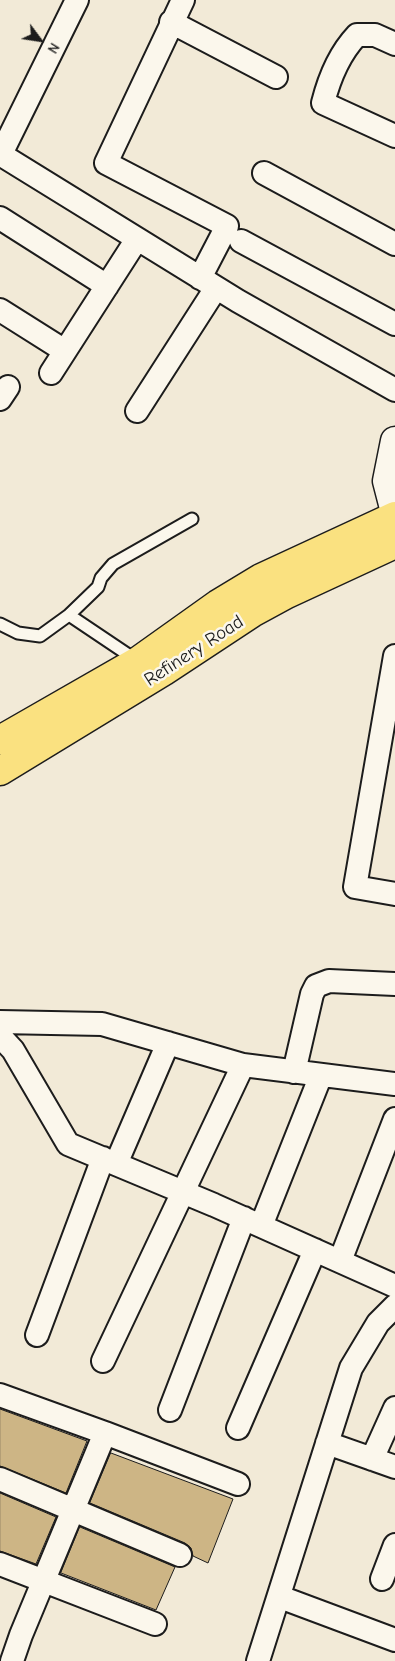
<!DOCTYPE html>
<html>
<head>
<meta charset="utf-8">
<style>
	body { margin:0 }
	#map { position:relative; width:395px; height:1661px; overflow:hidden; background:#f2ead7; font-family:"Comic Neue",sans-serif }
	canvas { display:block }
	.north { position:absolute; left:15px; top:15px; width:50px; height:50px; -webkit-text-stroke:4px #fbf7ec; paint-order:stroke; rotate:121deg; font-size:14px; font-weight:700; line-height:20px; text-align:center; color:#1c1c1c }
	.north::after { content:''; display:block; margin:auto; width:18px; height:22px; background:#1c1c1c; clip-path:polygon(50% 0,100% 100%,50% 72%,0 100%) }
</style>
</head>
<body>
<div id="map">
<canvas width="395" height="1661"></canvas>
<div class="north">N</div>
</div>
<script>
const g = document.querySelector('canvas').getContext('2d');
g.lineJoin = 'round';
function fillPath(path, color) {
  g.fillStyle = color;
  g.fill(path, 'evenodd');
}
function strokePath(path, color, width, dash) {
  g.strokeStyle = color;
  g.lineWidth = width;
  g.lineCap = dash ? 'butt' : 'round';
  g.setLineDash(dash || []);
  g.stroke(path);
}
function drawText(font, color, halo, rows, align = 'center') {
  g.font = font + ' "Comic Neue",sans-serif';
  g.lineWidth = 5;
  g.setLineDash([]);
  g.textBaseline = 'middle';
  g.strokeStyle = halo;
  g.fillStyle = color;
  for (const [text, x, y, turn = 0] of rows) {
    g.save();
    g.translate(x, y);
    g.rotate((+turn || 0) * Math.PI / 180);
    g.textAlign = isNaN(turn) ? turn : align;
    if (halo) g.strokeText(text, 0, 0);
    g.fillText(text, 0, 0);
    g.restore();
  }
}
const building = new Path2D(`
	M 0,1409 L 87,1441 L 66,1493 L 0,1466 Z
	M 111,1453 L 233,1499 L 208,1563 L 193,1556 L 191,1548 L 185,1543 L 90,1503 Z
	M 0,1493 L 56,1517 L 36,1564 L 0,1551 Z
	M 80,1527 L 175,1567 L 156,1610 L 61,1573 Z`);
const lane = new Path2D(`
	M 69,615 L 98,587 L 101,578 L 113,564 L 192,519
	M 0,624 L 18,633 L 40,636 L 69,615 L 136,660`);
const street = new Path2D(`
	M 183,0 L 106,163 L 227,226 L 200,278
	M 171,22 L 276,77
	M 395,44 L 375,35 L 357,35 C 340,53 329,79 323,103 L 395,136
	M 0,154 L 238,301 L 395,390
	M 1,154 L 77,0
	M 264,173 L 395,244
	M 0,218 L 107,286
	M 241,241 L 395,324
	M 0,310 L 65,351
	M 51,373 L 137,239
	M 0,399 L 8,387
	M 137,411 L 216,288
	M 395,656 L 355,887 L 395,894
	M 0,1022 L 102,1024 L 243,1065 L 395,1084
	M 0,1036 L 13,1050 L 68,1144 L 214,1205 L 395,1286
	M 294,1072 L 312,994 L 316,986 L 329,981 L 395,984
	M 116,1164 L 168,1043
	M 261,1226 L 321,1075
	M 340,1261 L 395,1119
	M 37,1335 L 103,1158
	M 103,1361 L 243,1065
	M 0,1395 L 105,1433
	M 170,1410 L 244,1218
	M 238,1428 L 315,1250
	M 327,1443 L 395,1467
	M 372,1459 L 395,1408
	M 0,1479 L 180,1555
	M 0,1564 L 155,1624
	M 382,1579 L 395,1545
	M 280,1597 L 395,1640
	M 12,1661 L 21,1635 L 105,1433 L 238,1484
	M 258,1661 L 351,1368 L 378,1323 L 395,1306`);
const secondary = new Path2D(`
	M 395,441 L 387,481 L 395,512`);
const primary = new Path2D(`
	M 0,740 L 138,661 L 218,604 L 261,578 L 395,516
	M 0,771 L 164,671 L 252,613 L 287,594 L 395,544`);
const streetNames = [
	["Refinery Road",194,651,-33]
];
fillPath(building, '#cdb585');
strokePath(building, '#1c1c1c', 1);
strokePath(lane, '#1c1c1c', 15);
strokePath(street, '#1c1c1c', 26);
strokePath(secondary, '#1c1c1c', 31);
strokePath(primary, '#1c1c1c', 31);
strokePath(lane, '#fbf7ec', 11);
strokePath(street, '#fbf7ec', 22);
strokePath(secondary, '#fbf7ec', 28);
strokePath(primary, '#fae180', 28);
drawText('19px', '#1c1c1c', '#fbf7ec', streetNames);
</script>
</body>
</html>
